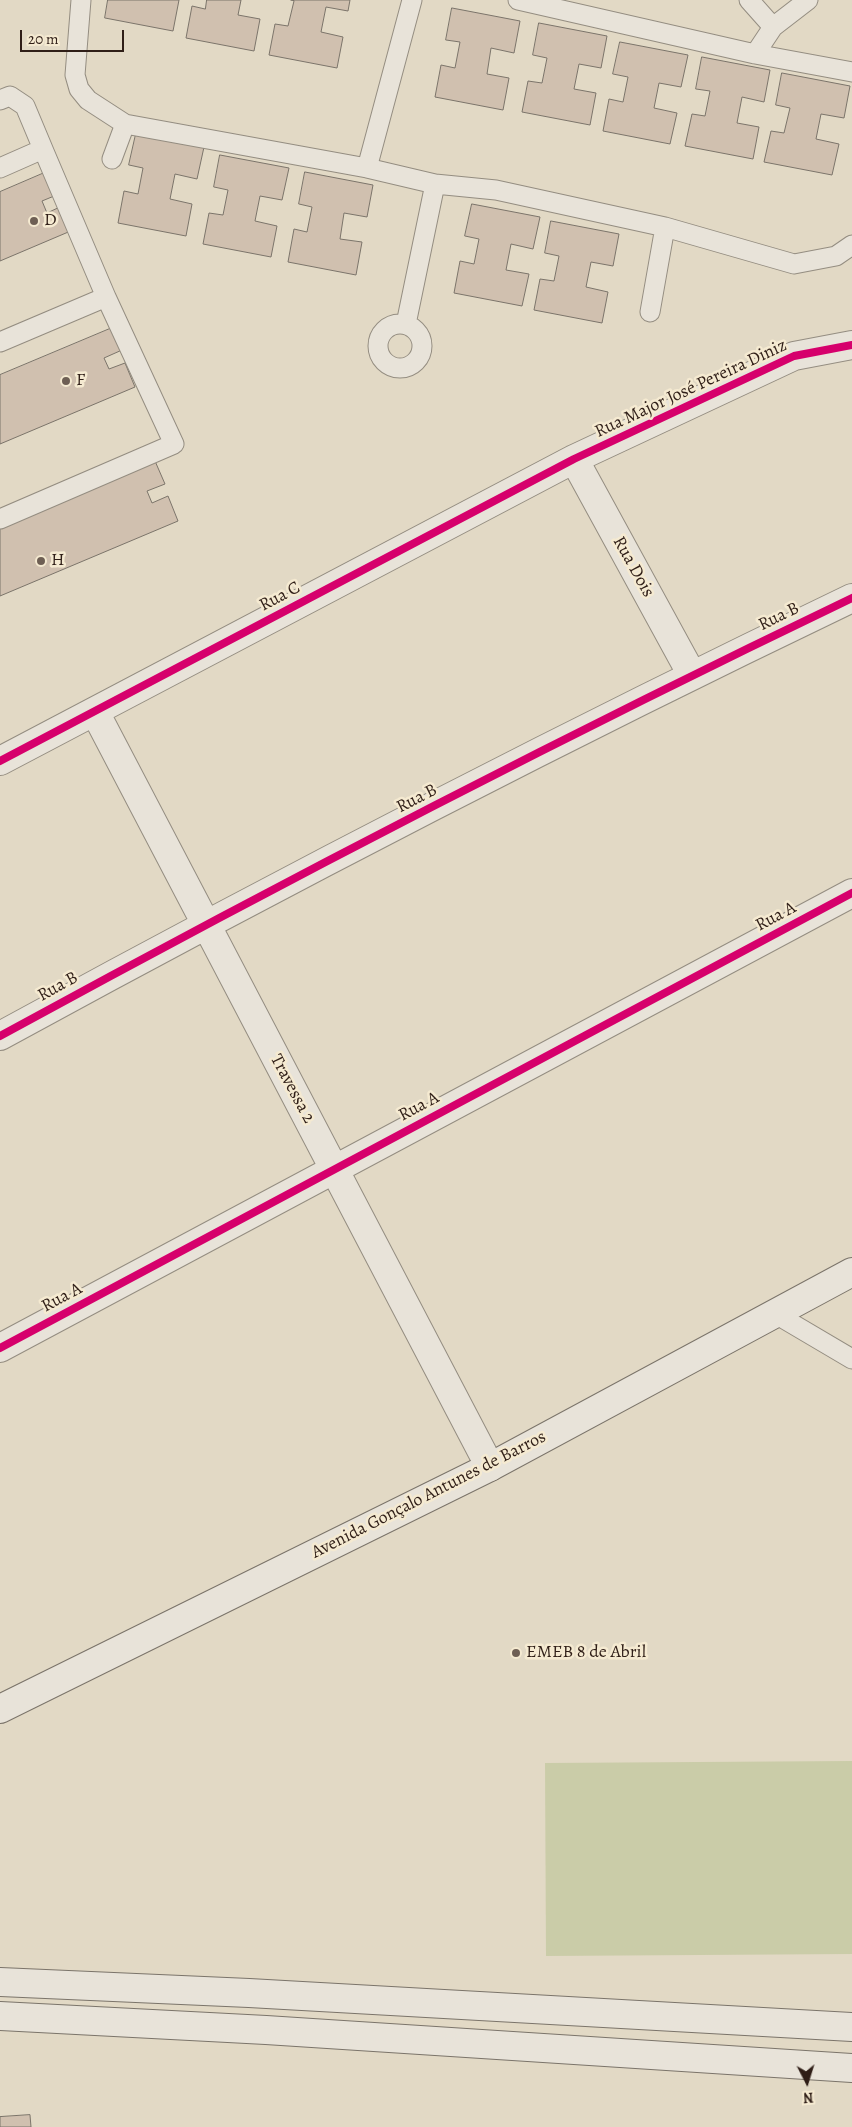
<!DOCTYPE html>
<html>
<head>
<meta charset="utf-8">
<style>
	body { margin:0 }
	#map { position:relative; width:852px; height:2127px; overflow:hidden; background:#e2d9c5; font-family:Alegreya,serif }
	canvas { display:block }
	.north { position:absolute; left:782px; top:2057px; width:50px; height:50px; -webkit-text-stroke:4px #f5ead1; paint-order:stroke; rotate:175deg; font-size:14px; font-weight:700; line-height:20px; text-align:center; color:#2f1e17 }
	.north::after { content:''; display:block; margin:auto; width:18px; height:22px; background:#2f1e17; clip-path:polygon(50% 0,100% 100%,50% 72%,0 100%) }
	.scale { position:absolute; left:20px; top:30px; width:104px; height:22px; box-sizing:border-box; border:2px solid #2f1e17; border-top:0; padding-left:6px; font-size:15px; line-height:18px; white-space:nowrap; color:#2f1e17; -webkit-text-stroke:4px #f5ead1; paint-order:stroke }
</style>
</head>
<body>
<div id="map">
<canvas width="852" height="2127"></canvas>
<div class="north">N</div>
<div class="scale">20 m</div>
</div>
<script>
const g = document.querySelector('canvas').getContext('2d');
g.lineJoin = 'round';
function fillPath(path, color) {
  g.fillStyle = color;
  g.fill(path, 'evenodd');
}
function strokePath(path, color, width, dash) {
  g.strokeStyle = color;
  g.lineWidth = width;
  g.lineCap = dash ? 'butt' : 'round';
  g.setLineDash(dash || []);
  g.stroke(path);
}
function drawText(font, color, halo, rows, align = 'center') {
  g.font = font + ' Alegreya,serif';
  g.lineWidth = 5;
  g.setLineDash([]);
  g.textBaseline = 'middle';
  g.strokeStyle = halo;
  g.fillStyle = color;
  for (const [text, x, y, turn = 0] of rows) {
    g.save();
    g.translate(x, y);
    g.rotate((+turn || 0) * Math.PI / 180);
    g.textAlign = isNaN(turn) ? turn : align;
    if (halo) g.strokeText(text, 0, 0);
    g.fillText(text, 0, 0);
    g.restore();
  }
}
const green = new Path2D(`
	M 852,1761 L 852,1954 L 546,1956 L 545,1763 Z`);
const building = new Path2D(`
	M 108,0 L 179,0 L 173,31 L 105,18 Z
	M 207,0 L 241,0 L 238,15 L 260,19 L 254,51 L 186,38 L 192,6 L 205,9 Z
	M 291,0 L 350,0 L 348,11 L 326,7 L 321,32 L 343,37 L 337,68 L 269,55 L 275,24 L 288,26 L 294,1 Z
	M 452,8 L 520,21 L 514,53 L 491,48 L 487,74 L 509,78 L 503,110 L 435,97 L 441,65 L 455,68 L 460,42 L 446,40 Z
	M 539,23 L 607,36 L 601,68 L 579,64 L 574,89 L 596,93 L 590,125 L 522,112 L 528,81 L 542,83 L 547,58 L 533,55 Z
	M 620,42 L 688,55 L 681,87 L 659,83 L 654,108 L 677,113 L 670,144 L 603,131 L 609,99 L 623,102 L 628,77 L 613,74 Z
	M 702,57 L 770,70 L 764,102 L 742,97 L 737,123 L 759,127 L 753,159 L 685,146 L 692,114 L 705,116 L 710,91 L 696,89 Z
	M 782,73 L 850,86 L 844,118 L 821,114 L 816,139 L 839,144 L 832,175 L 764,162 L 771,131 L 784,133 L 790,108 L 776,105 Z
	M 136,134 L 204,147 L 197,179 L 175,174 L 170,199 L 192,204 L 186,236 L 118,223 L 124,191 L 138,194 L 143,168 L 129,165 Z
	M 220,155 L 289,168 L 282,200 L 260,196 L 255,221 L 277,226 L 271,257 L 203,244 L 209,213 L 223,215 L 228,190 L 214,187 Z
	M 49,171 L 59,194 L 42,201 L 47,213 L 62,206 L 73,230 L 0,261 L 0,192 Z
	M 305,172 L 373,185 L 367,217 L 344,213 L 340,239 L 362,242 L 356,275 L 288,262 L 294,229 L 307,232 L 312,207 L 299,204 Z
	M 472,204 L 540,217 L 533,249 L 511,244 L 506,270 L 529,274 L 522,306 L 454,293 L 460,261 L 474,264 L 479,239 L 465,236 Z
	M 551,221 L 619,234 L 613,266 L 591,262 L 586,287 L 608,292 L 602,323 L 534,310 L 540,279 L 554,281 L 559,256 L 545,253 Z
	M 112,328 L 122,350 L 104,358 L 109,369 L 125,363 L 135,387 L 0,444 L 0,375 Z
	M 155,461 L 165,484 L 147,491 L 152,503 L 168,496 L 178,521 L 0,596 L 0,526 Z
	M 30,2115 L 31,2127 L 0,2127 L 0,2117 Z`);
const service = new Path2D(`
	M 81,0 L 75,75 L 79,89 L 88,100 L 125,124 L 367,168
	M 412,0 L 367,168 L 435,184 L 496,190 L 665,227 L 794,264 L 836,256 L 852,245
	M 518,0 L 755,54 L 852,72
	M 749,0 L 773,27
	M 755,54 L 773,27 L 808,0
	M 0,100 L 10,96 L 25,106 L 43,149
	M 112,159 L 125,124
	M 0,168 L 43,149 L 106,297
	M 650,312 L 665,227
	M378 346a22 22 0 1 1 44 0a22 22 0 1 1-44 0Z
	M 406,324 L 435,184
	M 0,342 L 106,297 L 174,444 L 0,519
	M 774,1313 L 852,1359`);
const minor = new Path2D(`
	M 574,459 L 692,675
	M 95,712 L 490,1467
	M 0,761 L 574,459 L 794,356 L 852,345
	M 0,1036 C 280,883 564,736 852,598
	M 0,1348 L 852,893`);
const secondary = new Path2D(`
	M 0,1709 L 490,1467 L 852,1272
	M 0,1982 L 249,1993 L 852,2027
	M 0,2016 L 266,2030 L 852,2068`);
const cycleway = new Path2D(`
	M 0,761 L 574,459 L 794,356 L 852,345
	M 0,1036 C 280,883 564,736 852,598
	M 0,1348 L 852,893`);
const markers = [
	[34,221,5,"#6e5f54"],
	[66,381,5,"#6e5f54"],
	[41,561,5,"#6e5f54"],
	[516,1653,5,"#6e5f54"]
];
const poiNames = [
	["D",44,221],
	["F",76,381],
	["H",51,561],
	["EMEB 8 de Abril",526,1653]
];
const streetNames = [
	["Rua Major José Pereira Diniz",691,389,-25],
	["Rua Dois",633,567,61],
	["Rua C",280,597,-28],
	["Rua B",779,617,-26],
	["Rua B",417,799,-27],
	["Rua A",776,917,-28],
	["Rua B",58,987,-29],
	["Travessa 2",292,1089,62],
	["Rua A",419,1107,-28],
	["Rua A",62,1298,-28],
	["Avenida Gonçalo Antunes de Barros",429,1495,-27]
];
fillPath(green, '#cacca8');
fillPath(building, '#d0c0af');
strokePath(building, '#7b746a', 1);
strokePath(service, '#948d81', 21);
strokePath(minor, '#948d81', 30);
strokePath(secondary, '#7b746a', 30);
strokePath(service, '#e8e3d9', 19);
strokePath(minor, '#e8e3d9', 28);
strokePath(secondary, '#e8e3d9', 28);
strokePath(cycleway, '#d6006c', 8);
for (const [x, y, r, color] of markers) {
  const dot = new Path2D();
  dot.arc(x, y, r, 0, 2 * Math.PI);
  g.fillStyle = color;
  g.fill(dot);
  strokePath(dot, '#f5ead1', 2);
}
drawText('18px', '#2f1e17', '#f5ead1', poiNames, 'left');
drawText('18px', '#2f1e17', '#f5ead1', streetNames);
</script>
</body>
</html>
